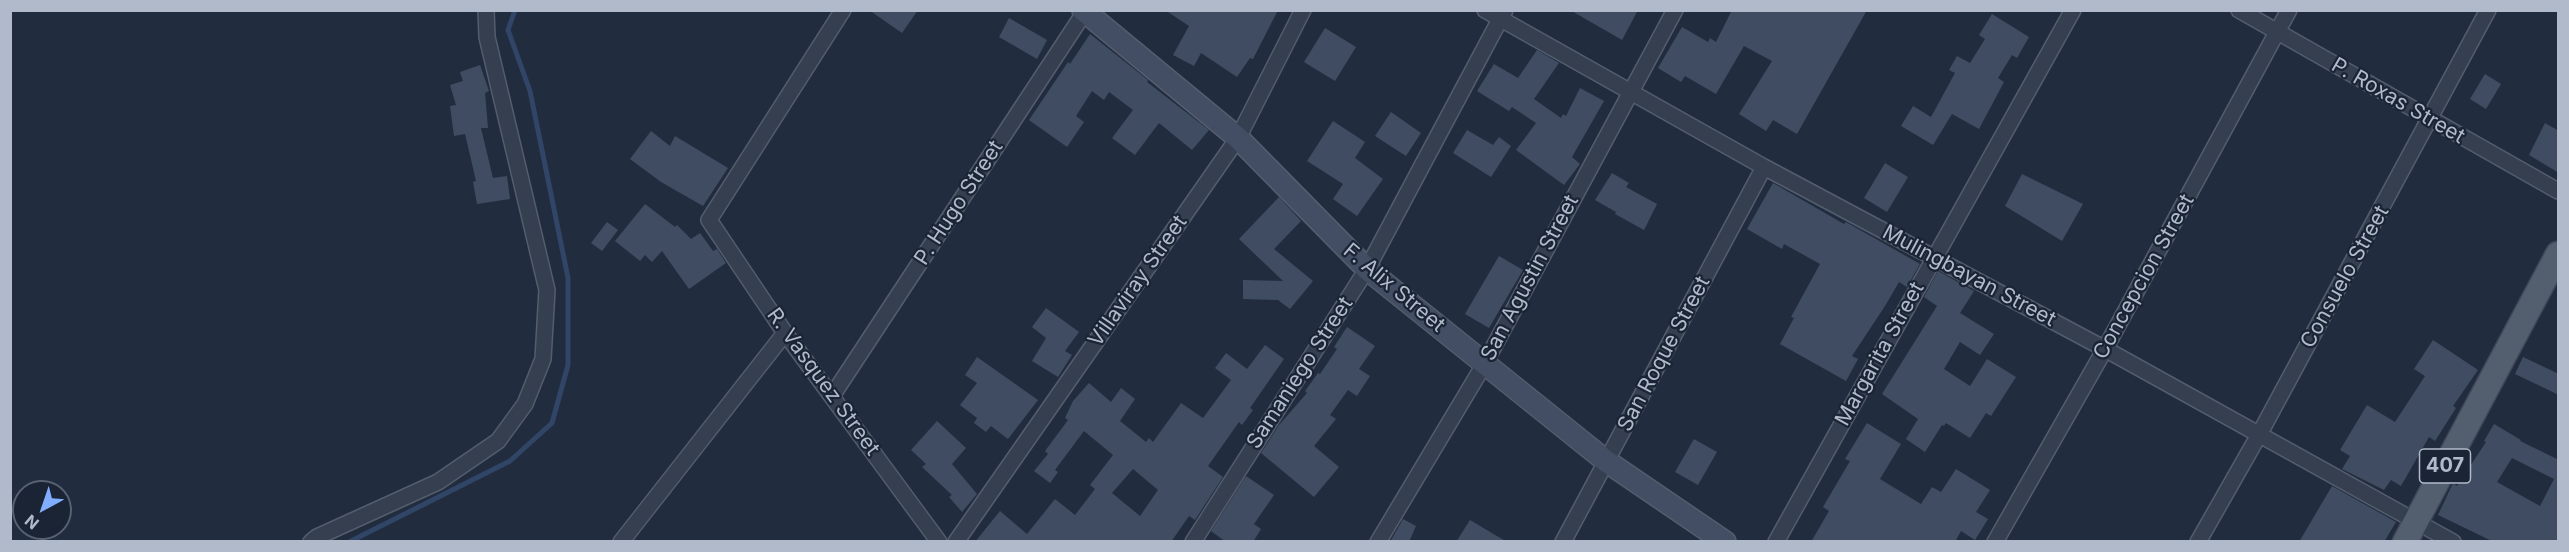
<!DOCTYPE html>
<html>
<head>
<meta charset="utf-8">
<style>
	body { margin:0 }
	#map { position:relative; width:2569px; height:552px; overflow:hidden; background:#212d3f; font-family:Inter,sans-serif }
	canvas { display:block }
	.frame { position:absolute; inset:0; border:12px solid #b1baca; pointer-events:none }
	.north { position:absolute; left:12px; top:480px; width:60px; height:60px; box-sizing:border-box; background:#1a2434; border:2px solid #566070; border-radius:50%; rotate:220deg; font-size:16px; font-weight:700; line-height:24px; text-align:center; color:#b1baca }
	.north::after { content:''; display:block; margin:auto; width:21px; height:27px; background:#81adff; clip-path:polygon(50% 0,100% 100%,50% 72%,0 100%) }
</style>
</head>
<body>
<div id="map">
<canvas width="2569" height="552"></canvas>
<div class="frame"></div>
<div class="north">N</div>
</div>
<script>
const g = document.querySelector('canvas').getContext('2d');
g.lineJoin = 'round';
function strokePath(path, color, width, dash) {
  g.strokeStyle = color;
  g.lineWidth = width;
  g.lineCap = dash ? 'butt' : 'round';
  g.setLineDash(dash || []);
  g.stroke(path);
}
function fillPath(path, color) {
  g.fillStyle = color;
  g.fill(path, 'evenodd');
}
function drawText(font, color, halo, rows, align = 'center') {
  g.font = font + ' Inter,sans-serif';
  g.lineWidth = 4.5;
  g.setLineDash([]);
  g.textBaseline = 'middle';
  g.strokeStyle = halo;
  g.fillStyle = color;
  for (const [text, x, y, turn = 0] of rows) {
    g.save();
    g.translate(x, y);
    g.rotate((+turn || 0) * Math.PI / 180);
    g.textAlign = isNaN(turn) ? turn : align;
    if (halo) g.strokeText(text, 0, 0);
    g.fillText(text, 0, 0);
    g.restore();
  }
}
const stream = new Path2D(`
	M 349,542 L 510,461 L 552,423 L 568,365 L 568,278 L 530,91 L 508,30 L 515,10`);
const building = new Path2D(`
	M 869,10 L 918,10 L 902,33 Z
	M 1165,10 L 1278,10 L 1253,59 L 1250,58 L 1237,77 L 1201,53 L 1194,66 L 1173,55 L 1189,26 Z
	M 1570,10 L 1638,10 L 1622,40 Z
	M 1732,10 L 1867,10 L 1797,134 L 1773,120 L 1766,131 L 1739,114 L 1772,61 L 1744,46 L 1716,94 L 1685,76 L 1681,82 L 1658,68 L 1682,27 L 1708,42 L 1710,38 L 1716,42 Z
	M 1992,14 L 2029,37 L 2017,58 L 2012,55 L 1998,78 L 2004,82 L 1979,129 L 1952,114 L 1933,145 L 1901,126 L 1913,106 L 1931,117 L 1955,73 L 1949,70 L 1957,56 L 1970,63 L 1985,39 L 1979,35 Z
	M 1009,18 L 1047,40 L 1037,59 L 999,37 Z
	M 1325,28 L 1356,47 L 1335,81 L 1304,62 Z
	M 1090,34 L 1148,80 L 1147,82 L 1209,130 L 1192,150 L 1159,123 L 1135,155 L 1112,138 L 1133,110 L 1109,92 L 1104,100 L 1092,91 L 1076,116 L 1084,122 L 1067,147 L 1029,120 L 1068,62 L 1070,64 Z
	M 1537,50 L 1559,63 L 1534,99 L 1561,118 L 1563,114 L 1566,116 L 1580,88 L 1604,101 L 1572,157 L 1580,164 L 1564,185 L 1516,150 L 1536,123 L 1512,107 L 1509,111 L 1477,91 L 1494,64 L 1518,78 Z
	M 480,65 L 489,91 L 485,93 L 488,128 L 481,128 L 493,178 L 507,176 L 510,199 L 477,204 L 473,182 L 476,181 L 465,134 L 454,136 L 450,106 L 456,105 L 450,85 L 463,81 L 460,72 Z
	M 2485,74 L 2501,84 L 2486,109 L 2470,99 Z
	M 1391,112 L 1421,133 L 1406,156 L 1375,136 Z
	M 1333,121 L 1365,142 L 1355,158 L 1383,179 L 1357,216 L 1333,199 L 1343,184 L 1307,161 Z
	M 2545,123 L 2559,131 L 2559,173 L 2529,155 Z
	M 1467,130 L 1493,145 L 1499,137 L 1511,146 L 1491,177 L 1453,153 Z
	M 651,131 L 670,146 L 675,136 L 728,168 L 703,206 L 661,182 L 630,159 Z
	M 1885,163 L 1908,177 L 1887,212 L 1864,198 Z
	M 1612,173 L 1629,183 L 1626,187 L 1657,204 L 1644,230 L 1615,214 L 1616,212 L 1595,200 Z
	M 2022,174 L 2083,204 L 2062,241 L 2005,206 Z
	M 1773,183 L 1844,224 L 1846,222 L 1920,264 L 1907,287 L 1899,282 L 1885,306 L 1852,356 L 1858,359 L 1846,381 L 1780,344 L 1794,318 L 1791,317 L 1820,264 L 1784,244 L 1782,249 L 1747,229 Z
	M 1279,197 L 1301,221 L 1274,249 L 1313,281 L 1290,309 L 1278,300 L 1243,299 L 1243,280 L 1283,281 L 1239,239 Z
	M 645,204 L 675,227 L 677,225 L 691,239 L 700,233 L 713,251 L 717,249 L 726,263 L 689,289 L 662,251 L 652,262 L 645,255 L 640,261 L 615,241 Z
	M 607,222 L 618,230 L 602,251 L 591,243 Z
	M 1499,256 L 1523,270 L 1489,328 L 1465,314 Z
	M 1938,271 L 1974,291 L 1960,313 L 1994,334 L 1980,355 L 1960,342 L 1944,369 L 1970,386 L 1987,359 L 2016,377 L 1991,416 L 1986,413 L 1970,438 L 1946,423 L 1944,426 L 1942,425 L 1925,452 L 1906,439 L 1918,419 L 1882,394 L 1937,306 L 1924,297 Z
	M 1046,308 L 1079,332 L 1065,351 L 1072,355 L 1058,377 L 1032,361 L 1046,338 L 1032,327 Z
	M 1347,327 L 1375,346 L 1359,369 L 1370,376 L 1357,396 L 1348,390 L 1330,415 L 1336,419 L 1314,446 L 1339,467 L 1314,497 L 1261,453 L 1279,425 L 1307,393 L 1305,391 L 1318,373 L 1320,374 L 1337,349 L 1334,347 Z
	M 2433,340 L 2478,370 L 2453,406 L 2456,408 L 2435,441 L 2429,437 L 2401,486 L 2391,480 L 2384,490 L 2342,469 L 2350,456 L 2340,450 L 2367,405 L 2395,422 L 2425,376 L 2414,369 Z
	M 1265,345 L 1284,359 L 1250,408 L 1253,410 L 1242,425 L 1239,422 L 1208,466 L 1223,477 L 1195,520 L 1189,516 L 1171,542 L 975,542 L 1000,511 L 1027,534 L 1055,499 L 1075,515 L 1095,489 L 1090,485 L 1113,455 L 1084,431 L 1055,470 L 1058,472 L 1050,483 L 1034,471 L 1048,454 L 1045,451 L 1068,420 L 1065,418 L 1073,401 L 1089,383 L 1111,402 L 1121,388 L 1135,399 L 1120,421 L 1146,442 L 1149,438 L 1153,442 L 1181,403 L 1203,418 L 1231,380 L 1215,368 L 1226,353 L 1247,369 ZM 1133,469 L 1158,490 L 1140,516 L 1112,493 Z
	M 977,357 L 1038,400 L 1008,439 L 991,426 L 986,432 L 974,423 L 977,418 L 960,405 L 977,383 L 965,375 Z
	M 2523,357 L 2559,374 L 2559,395 L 2515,374 Z
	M 937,421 L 966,448 L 952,464 L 977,494 L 962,512 L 949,497 L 952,495 L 922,467 L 926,464 L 911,450 Z
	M 1867,423 L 1901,444 L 1880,479 L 1921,504 L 1932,487 L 1941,492 L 1956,469 L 1990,490 L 1976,512 L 1988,519 L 1975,540 L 1961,531 L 1955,542 L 1811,542 L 1829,511 L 1823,507 L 1850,461 L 1845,459 Z
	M 2494,424 L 2521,440 L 2520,441 L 2559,460 L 2559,542 L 2494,542 L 2438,515 L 2453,483 L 2457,486 L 2486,442 L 2484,441 ZM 2512,458 L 2554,479 L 2540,506 L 2497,482 Z
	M 1694,439 L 1717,452 L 1698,485 L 1675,472 Z
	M 1246,476 L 1274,495 L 1254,524 L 1261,529 L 1253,542 L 1226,542 L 1211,531 Z
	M 2332,486 L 2396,522 L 2384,542 L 2299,542 Z
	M 1403,519 L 1416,526 L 1409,542 L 1390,542 Z
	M 1470,520 L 1507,542 L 1456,542 Z`);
const minor = new Path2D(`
	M 843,10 L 709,220 L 785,333 L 939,542
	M 1485,10 L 1764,167 L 2105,349 L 2453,542
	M 2239,10 L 2558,191
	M 832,396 L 1086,10
	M 311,542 L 317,537 L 438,482 L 498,441 L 525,404 L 543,359 L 547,290 L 487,37 L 486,10
	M 621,542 L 785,333
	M 956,542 L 1238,138 L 1303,10
	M 1193,542 L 1367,269 L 1505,10
	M 1378,542 L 1485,363 L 1675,10
	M 1563,542 L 1764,167
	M 1776,542 L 2073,10
	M 1995,542 L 2105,349 L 2289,10
	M 2198,542 L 2260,433 L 2488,10`);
const secondary = new Path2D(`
	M 1083,10 L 1238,138 L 1367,269 L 1606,461 L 1725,542`);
const primary = new Path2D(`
	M 2405,542 L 2558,254`);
const shields = [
	[2445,466,51]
];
const shieldNames = [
	["407",2445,466]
];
const streetNames = [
	["P. Roxas Street",2398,101,30],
	["P. Hugo Street",959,203,-57],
	["Mulingbayan Street",1969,276,28],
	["Concepcion Street",2144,277,-61],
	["Consuelo Street",2345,277,-61],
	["San Agustin Street",1530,278,-62],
	["Villaviray Street",1138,281,-55],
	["F. Alix Street",1394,288,40],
	["San Roque Street",1664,354,-62],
	["Margarita Street",1880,354,-61],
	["Samaniego Street",1300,373,-57],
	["R. Vasquez Street",823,382,54]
];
strokePath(stream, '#314566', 5);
fillPath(building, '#404c62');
strokePath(minor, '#535d6d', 18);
strokePath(secondary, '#535d6d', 24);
strokePath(primary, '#3e4858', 27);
strokePath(minor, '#353f4f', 15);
strokePath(secondary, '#434d63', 21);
strokePath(primary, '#535e6f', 24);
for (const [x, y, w] of shields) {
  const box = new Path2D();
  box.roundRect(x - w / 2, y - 17, w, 34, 4.5);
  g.fillStyle = '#1a2434';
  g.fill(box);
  strokePath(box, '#b1baca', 1.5);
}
drawText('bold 20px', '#b1baca', null, shieldNames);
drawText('21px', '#b1baca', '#1a2434', streetNames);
</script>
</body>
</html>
